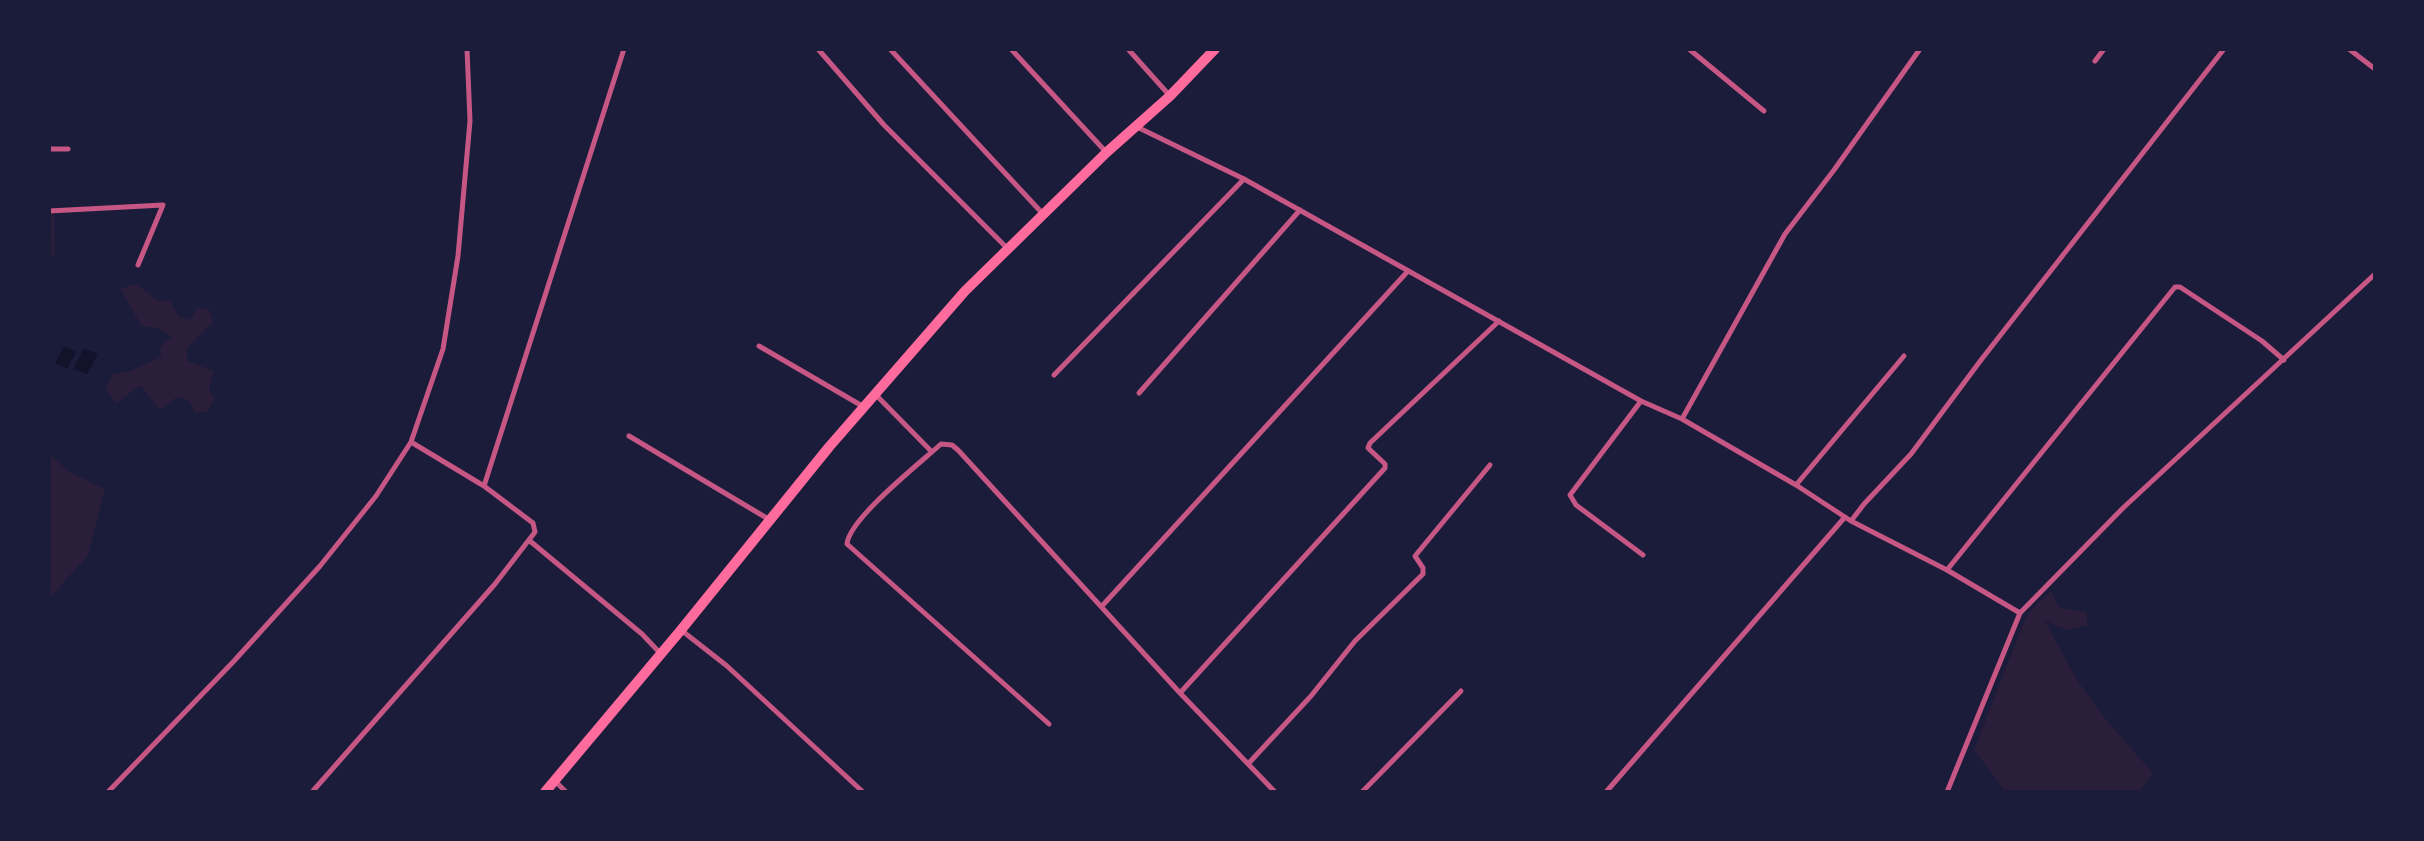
<!DOCTYPE html>
<html>
<head>
<meta charset="utf-8">
<style>
	body { margin:0 }
	#map { position:relative; width:2424px; height:841px; overflow:hidden; background:#1b1b3a; font-family:Commissioner,sans-serif }
	canvas { display:block }
	.frame { position:absolute; inset:0; border:51px solid #1b1b3a; pointer-events:none }
</style>
</head>
<body>
<div id="map">
<canvas width="2424" height="841"></canvas>
<div class="frame"></div>
</div>
<script>
const g = document.querySelector('canvas').getContext('2d');
g.lineJoin = 'round';
function fillPath(path, color) {
  g.fillStyle = color;
  g.fill(path, 'evenodd');
}
function strokePath(path, color, width, dash) {
  g.strokeStyle = color;
  g.lineWidth = width;
  g.lineCap = dash ? 'butt' : 'round';
  g.setLineDash(dash || []);
  g.stroke(path);
}
const green = new Path2D(`
	M 49,214 L 54,214 L 55,256 L 49,257 Z
	M 137,284 L 156,300 L 171,302 L 179,317 L 191,320 L 197,307 L 209,310 L 213,322 L 187,348 L 187,361 L 214,371 L 209,388 L 214,399 L 208,411 L 195,413 L 188,400 L 177,397 L 160,410 L 140,385 L 117,403 L 111,398 L 106,387 L 113,374 L 130,371 L 161,357 L 160,347 L 172,337 L 160,329 L 141,325 L 120,289 Z
	M 52,456 L 71,473 L 105,489 L 88,555 L 49,599 L 49,458 Z
	M 2051,591 L 2060,608 L 2086,612 L 2088,625 L 2069,630 L 2045,621 L 2077,680 L 2106,720 L 2153,773 L 2138,792 L 2006,792 L 1974,750 L 2027,614 Z`);
const water = new Path2D(`
	M 64,346 L 76,352 L 67,369 L 55,363 Z
	M 84,348 L 98,354 L 87,374 L 73,369 Z`);
const minor = new Path2D(`
	M 818,49 L 884,125 L 1008,249
	M 890,49 L 1043,214
	M 1011,49 L 1106,152
	M 1128,49 L 1170,96
	M 1689,49 L 1764,111
	M 2349,49 L 2375,69
	M 2095,61 L 2104,49
	M 1135,126 L 1244,179 L 1641,401 L 1682,419 L 1796,485 L 1851,521 L 1947,570 L 2020,613
	M 49,149 L 68,149
	M 49,211 L 163,205 L 138,265
	M 759,346 L 864,407
	M 1054,375 L 1244,179
	M 1139,393 L 1300,210
	M 875,394 L 932,452
	M 1641,401 L 1570,495 L 1576,505 L 1643,555
	M 1682,419 L 1785,234 L 1834,170 L 1920,49
	M 629,436 L 770,520
	M 1796,485 L 1904,356
	M 484,486 L 624,49
	M 1851,521 L 1864,504 L 1911,454 L 1981,360 L 2224,49
	M 530,541 L 642,634 L 661,654
	M 1947,570 L 2175,287 L 2180,287 L 2262,341 L 2284,360
	M 1102,606 L 1408,271
	M 681,630 L 727,666 L 863,792
	M 1180,693 L 1385,468 L 1385,464 L 1368,448 L 1370,443 L 1499,321
	M 1049,724 L 847,544 C 849,519 920,463 941,444 L 952,445 L 958,450 L 1180,693 L 1275,792
	M 1248,764 L 1311,696 L 1355,641 L 1423,574 L 1423,568 L 1415,556 L 1490,465
	M 555,781 L 566,792
	M 108,792 L 234,661 L 320,566 L 376,496 L 411,442 L 443,349 L 458,256 L 470,121 L 467,49
	M 312,792 L 495,584 L 535,532 L 533,523 L 484,486 L 411,442
	M 1362,792 L 1461,691
	M 1606,792 L 1845,517
	M 1947,792 L 2020,613 L 2123,508 L 2375,274`);
const trunk = new Path2D(`
	M 545,792 L 681,630 L 829,447 L 965,291 L 1107,152 L 1170,96 L 1215,49`);
fillPath(green, '#2a1e3b');
fillPath(water, '#12122b');
strokePath(minor, '#c65784', 5);
strokePath(trunk, '#ff6b9d', 10);
</script>
</body>
</html>
